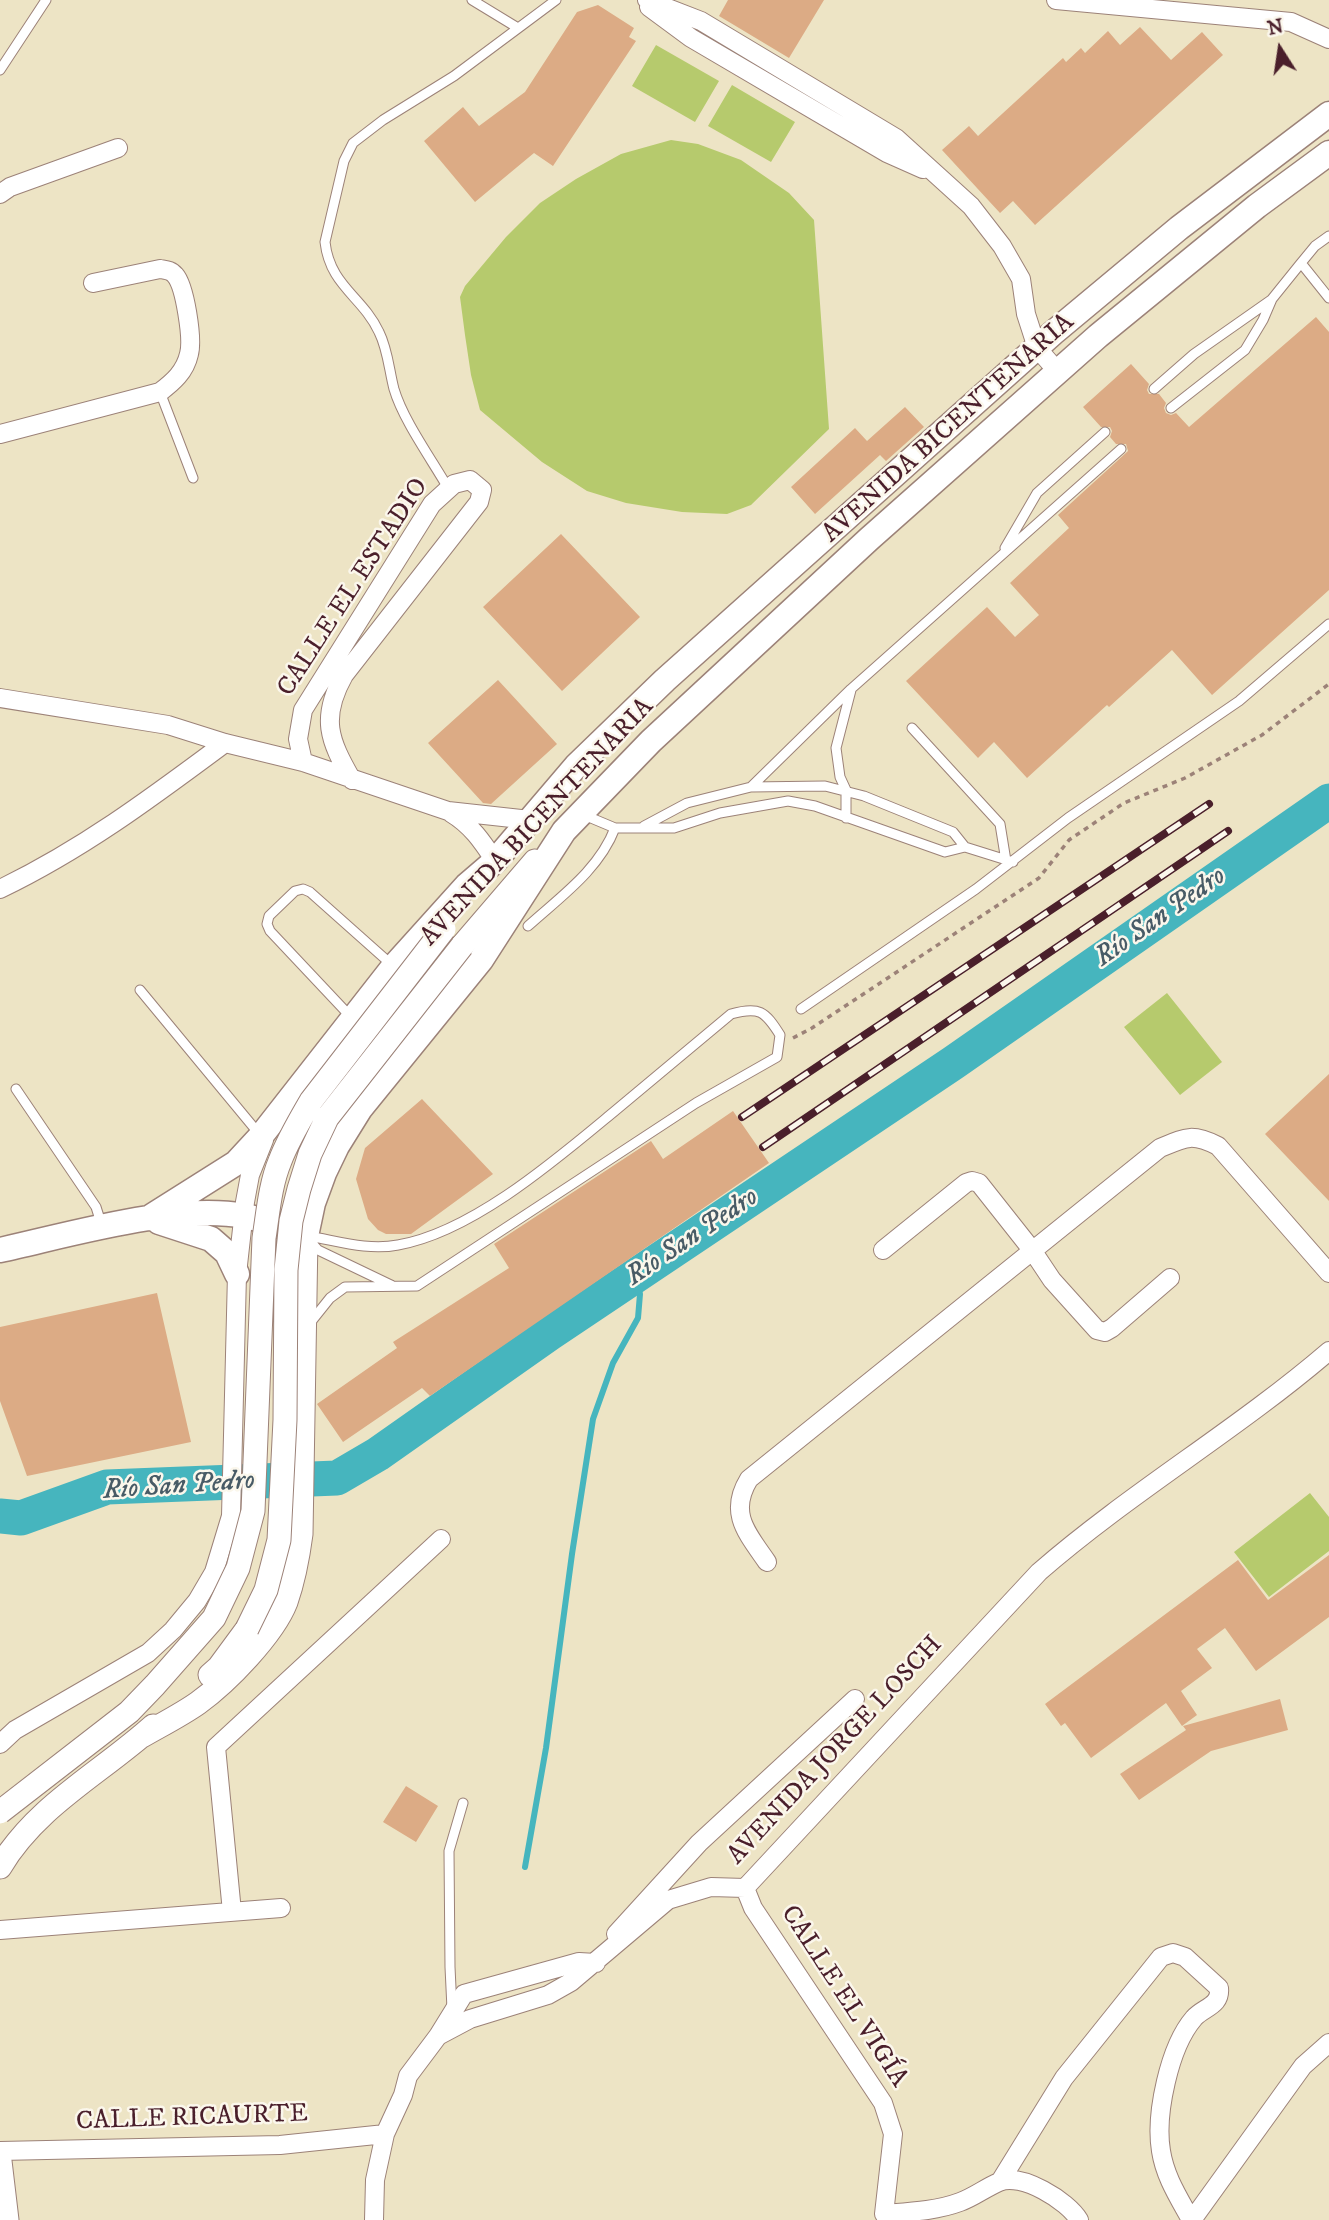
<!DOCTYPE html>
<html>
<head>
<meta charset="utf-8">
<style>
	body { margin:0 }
	#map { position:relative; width:1329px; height:2220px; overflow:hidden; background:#ede4c5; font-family:"IM FELL DW Pica",serif }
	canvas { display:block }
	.north { position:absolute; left:1245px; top:14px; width:70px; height:70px; -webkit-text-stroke:5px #fbf7ec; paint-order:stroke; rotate:348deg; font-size:19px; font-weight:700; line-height:28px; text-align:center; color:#4a1f2b }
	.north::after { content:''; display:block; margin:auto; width:24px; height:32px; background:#4a1f2b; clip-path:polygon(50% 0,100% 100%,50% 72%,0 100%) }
</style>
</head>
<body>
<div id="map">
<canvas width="1329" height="2220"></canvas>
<div class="north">N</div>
</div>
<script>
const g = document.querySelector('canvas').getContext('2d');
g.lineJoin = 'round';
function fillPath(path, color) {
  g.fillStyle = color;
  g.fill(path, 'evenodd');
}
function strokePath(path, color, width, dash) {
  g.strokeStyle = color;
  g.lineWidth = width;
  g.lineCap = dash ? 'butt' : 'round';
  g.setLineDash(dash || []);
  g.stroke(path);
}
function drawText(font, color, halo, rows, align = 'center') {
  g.font = font + ' "IM FELL DW Pica",serif';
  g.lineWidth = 5;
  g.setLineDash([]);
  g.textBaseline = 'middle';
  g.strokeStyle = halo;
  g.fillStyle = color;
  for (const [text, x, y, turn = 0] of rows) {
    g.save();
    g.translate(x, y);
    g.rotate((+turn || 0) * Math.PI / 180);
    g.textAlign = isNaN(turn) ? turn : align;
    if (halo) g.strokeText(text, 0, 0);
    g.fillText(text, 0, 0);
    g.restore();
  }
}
const green = new Path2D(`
	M 656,45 L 719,81 L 695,122 L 632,86 Z
	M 732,85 L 795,122 L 771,162 L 708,126 Z
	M 671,140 L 698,144 L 741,160 L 789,193 L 814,220 L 829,429 L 751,505 L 727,514 L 682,512 L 626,503 L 587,491 L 542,462 L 480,410 L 471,375 L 465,335 L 460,297 L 465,286 L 506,237 L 540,203 L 576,179 L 621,154 Z
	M 1167,993 L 1222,1062 L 1180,1095 L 1124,1027 Z
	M 1310,1493 L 1329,1517 L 1329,1551 L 1269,1597 L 1234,1552 Z`);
const stream = new Path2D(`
	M 525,1867 L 546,1748 L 572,1554 L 593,1419 L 613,1363 L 638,1318 L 640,1294 L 636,1275`);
const river = new Path2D(`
	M 0,1516 L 21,1518 L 107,1487 L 337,1478 L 378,1454 L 550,1333 L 953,1063 L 1329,801`);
const building = new Path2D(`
	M 728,0 L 824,0 L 789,58 L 719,16 Z
	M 598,5 L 634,28 L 629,37 L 636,41 L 553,166 L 534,153 L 475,202 L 424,141 L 463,107 L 479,126 L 525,92 L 577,12 Z
	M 1140,27 L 1171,60 L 1202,32 L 1223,55 L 1035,225 L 1013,201 L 1000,213 L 942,150 L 969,126 L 978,136 L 1063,58 L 1066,62 L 1081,48 L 1085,53 L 1108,31 L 1120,45 Z
	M 1316,317 L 1329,332 L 1329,590 L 1212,695 L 1172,650 L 1109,707 L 1107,705 L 1027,778 L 994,742 L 978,758 L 906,681 L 987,607 L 1015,637 L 1039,615 L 1010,583 L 1069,528 L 1058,515 L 1128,451 L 1126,444 L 1116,444 L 1110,437 L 1112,431 L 1110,427 L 1101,427 L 1083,407 L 1131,364 L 1149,384 L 1147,390 L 1149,394 L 1159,394 L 1166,403 L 1164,408 L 1166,413 L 1171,415 L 1176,413 L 1189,427 Z
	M 905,407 L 924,427 L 886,461 L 880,455 L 815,514 L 791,487 L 855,428 L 867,441 Z
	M 561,534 L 640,617 L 562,691 L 483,607 Z
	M 498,680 L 557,744 L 491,804 L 483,803 L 428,743 Z
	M 1329,1074 L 1329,1201 L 1265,1134 Z
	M 422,1099 L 493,1174 L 411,1234 L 386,1234 L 378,1230 L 368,1219 L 356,1179 L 365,1148 Z
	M 733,1111 L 769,1163 L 430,1396 L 422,1388 L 343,1442 L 317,1404 L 397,1348 L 393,1342 L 509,1268 L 494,1244 L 651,1141 L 663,1159 Z
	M 157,1293 L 191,1442 L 27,1476 L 0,1401 L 0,1327 Z
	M 1329,1555 L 1329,1617 L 1256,1671 L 1225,1628 L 1197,1649 L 1212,1668 L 1181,1691 L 1197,1715 L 1182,1726 L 1166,1703 L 1091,1758 L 1065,1723 L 1061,1726 L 1045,1704 L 1238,1560 L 1268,1600 Z
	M 1280,1699 L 1288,1730 L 1211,1751 L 1139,1800 L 1120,1774 L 1186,1730 L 1183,1726 Z
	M 406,1786 L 438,1806 L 416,1842 L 383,1822 Z`);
const path = new Path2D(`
	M 793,1038 L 812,1028 L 1039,878 L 1069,840 L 1124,803 L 1185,778 L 1262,735 L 1329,684`);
const service = new Path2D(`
	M 472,0 L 518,28
	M 0,70 L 46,0
	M 1329,236 L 1315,246 L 1301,263 L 1329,298
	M 1154,389 L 1194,354 L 1271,300
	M 160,392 L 193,478
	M 1171,408 L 1245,350 L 1263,320 L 1272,299 L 1301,263
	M 448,488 C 432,460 403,420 394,389 C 389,370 388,350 379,332 C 362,296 330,286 325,242 L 344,161 L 353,143 L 383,120 L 454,76 L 556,0
	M 1005,548 L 1037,493 L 1105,432
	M 912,728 L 1000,824 L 1006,861
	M 751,787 L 851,689 L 1121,449
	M 584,815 L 615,828 L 674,828 L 720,813 L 788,801 L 815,806 L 945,852 L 965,847 L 1013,862
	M 846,818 L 846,790 L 840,777 L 836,748 L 851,690
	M 644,826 L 687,803 L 751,787 L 825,786 L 864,796 L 953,832 L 965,847
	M 528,926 C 560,897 599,870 615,828
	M 140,990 L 260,1135
	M 801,1009 L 976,889 L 1068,818 L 1239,701 L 1329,624
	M 350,1016 L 270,931 L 267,924 L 269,916 L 295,891 L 303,889 L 310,892 L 392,965
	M 16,1089 L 96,1207 L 102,1226
	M 308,1236 C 338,1241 368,1251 398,1245 C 473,1232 558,1158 616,1110 C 654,1078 693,1046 731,1014 C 759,1006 765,1011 780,1035 L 777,1057 L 696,1103 L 417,1286 L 345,1287 L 330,1298 L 310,1323
	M 309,1240 L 318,1250 L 391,1285
	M 452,2009 L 450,1967 L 449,1851 L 463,1803`);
const minor = new Path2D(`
	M 647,0 L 701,21 L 896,138 L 971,206 L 1002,246 L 1021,279 L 1026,314 L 1037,348 L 1058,372
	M 1056,0 L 1291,22 L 1329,39
	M 649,7 L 691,38 L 887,153 L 923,169
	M 0,194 L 10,187 L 118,148
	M 0,434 L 160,392 C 173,382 185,372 189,354 C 193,339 185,286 175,275 C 171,270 166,270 160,269 L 93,283
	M 0,698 L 168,725 L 225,743 L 303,762 L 448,811 L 530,820
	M 303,762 L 298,739 L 303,710 L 432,504 L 454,484 L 470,480 L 482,490 L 479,502 L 344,675 C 320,718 329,740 352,780
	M 451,813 C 471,825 482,841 495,861
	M 0,889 C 83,849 151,798 225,743
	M 883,1250 L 966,1183 L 972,1181 L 979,1183 L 1032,1250 L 1052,1280 L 1097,1330 L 1105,1332 L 1112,1328 L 1170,1278
	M 767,1562 C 747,1533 728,1513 749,1479 L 1160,1148 C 1186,1137 1192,1133 1218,1146 L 1329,1273
	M 0,1744 L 15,1730 L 148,1653 L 173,1630 L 197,1601 L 214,1572 L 231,1516 L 237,1274 L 245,1202 L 250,1175 L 264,1140
	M 745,1888 L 753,1908 L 883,2103 L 893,2134 L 884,2214 C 909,2212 936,2211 960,2202 C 974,2197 985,2188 999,2182 C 1021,2172 1068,2201 1079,2220
	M 232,1912 L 216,1747 L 441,1539
	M 0,1930 L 281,1908
	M 616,1934 L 699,1843 L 855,1699
	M 438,2036 L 470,2019 L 548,1995 L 571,1982 L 668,1900 L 711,1887 L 745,1888 L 1039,1572 C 1131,1492 1237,1430 1329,1351
	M 0,2151 L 280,2145 L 385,2134
	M 1001,2180 L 1064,2078 L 1161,1957 L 1173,1953 L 1185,1957 L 1219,1988 C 1221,2006 1204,2007 1194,2018 C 1169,2047 1155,2115 1161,2151 C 1165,2177 1179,2198 1191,2220
	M 374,2220 L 375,2180 L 385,2134 L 403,2095 L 408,2076 L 438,2036 L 464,1994 L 579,1962 L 596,1963
	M 1192,2220 L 1303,2066 L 1329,2043`);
const tertiary = new Path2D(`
	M 462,946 L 535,861
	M 210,1675 L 219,1667 L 247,1629
	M 142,1736 C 161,1725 181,1715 198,1703 C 227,1682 273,1635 286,1602 C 294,1579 298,1557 301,1534 L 306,1236
	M 0,1867 C 37,1805 101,1773 153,1726
	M 0,2161 L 7,2220`);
const secondary = new Path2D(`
	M 152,1216 L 236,1163 L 261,1136 L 394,966 L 467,885 L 495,861 L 576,766 L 665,680 L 1053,333 L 1179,228 L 1329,114
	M 159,1222 L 211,1239 L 227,1253 L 237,1274
	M 0,1250 C 69,1235 176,1203 244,1216 C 266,1220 286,1228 306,1236 L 313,1203 L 324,1173 L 337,1146 L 360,1109 L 481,960 L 564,831 L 651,741 L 869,539 L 1098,336 L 1257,206 L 1329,153`);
const rail = new Path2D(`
	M 742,1117 L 1209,804
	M 763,1147 L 1228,831`);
const tertiaryBridge = new Path2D(`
	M 247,1629 L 266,1590 L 279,1540 L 285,1420 L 286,1270 L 291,1221 L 299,1189 L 310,1154 L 327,1118 L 462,946
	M 0,1812 L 129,1712 L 155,1685 L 214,1618 L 238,1568 L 253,1511 L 264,1238 C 268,1213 270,1185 280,1161 C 288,1140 300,1120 311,1101 L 444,929`);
const streetNames = [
	["AVENIDA BICENTENARIA",949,429,-42],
	["CALLE EL ESTADIO",354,588,-57],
	["AVENIDA BICENTENARIA",538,823,-47],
	["AVENIDA JORGE LOSCH",836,1751,-47],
	["CALLE EL VIGÍA",843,1997,57],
	["CALLE RICAURTE",192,2119,-2]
];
const waterNames = [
	["Río San Pedro",1161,918,-35],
	["Río San Pedro",693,1238,-34],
	["Río San Pedro",179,1487,-4]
];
fillPath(green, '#b6ca6d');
strokePath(stream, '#46b5be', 6);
strokePath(river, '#46b5be', 35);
fillPath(building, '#dcab85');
strokePath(service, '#9c8278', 11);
strokePath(minor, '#9c8278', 20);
strokePath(tertiary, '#9c8278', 25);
strokePath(secondary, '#9c8278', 27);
strokePath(path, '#9c8278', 3.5, [5, 5]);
strokePath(service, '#fff', 9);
strokePath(minor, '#fff', 18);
strokePath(tertiary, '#fff', 23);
strokePath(secondary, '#fff', 24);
strokePath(rail, '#4a1f2b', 8);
strokePath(rail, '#fbf7ec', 5, [16]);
strokePath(tertiaryBridge, '#9c8278', 25, []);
strokePath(tertiaryBridge, '#fff', 23);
drawText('26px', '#4a1f2b', '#fbf7ec', streetNames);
drawText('italic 28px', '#485b66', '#fbf7ec', waterNames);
</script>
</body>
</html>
